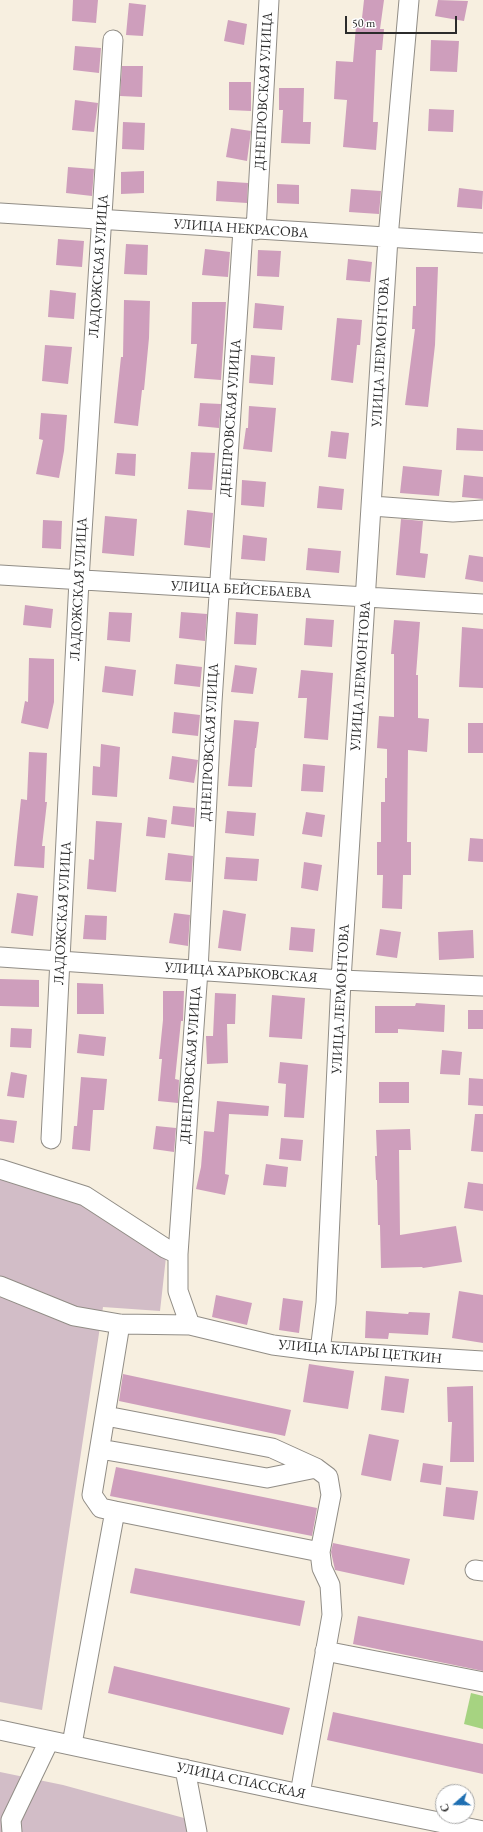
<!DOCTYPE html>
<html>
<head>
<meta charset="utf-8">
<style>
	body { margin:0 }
	#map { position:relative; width:483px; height:1832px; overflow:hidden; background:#f7efe0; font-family:"EB Garamond",serif }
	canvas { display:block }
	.north { position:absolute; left:435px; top:1784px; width:40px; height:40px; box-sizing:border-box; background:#fff; border:1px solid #aaa; border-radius:50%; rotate:250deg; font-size:11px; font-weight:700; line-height:16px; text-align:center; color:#2b2b2b }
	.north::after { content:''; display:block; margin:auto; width:14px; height:18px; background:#1f6fb2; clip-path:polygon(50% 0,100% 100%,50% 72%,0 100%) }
	.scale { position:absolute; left:345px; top:16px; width:112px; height:18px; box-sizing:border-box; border:2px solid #2b2b2b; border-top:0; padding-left:5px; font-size:12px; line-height:14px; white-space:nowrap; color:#2b2b2b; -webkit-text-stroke:3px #fff; paint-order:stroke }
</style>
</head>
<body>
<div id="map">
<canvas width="483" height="1832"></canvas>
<div class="north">С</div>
<div class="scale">50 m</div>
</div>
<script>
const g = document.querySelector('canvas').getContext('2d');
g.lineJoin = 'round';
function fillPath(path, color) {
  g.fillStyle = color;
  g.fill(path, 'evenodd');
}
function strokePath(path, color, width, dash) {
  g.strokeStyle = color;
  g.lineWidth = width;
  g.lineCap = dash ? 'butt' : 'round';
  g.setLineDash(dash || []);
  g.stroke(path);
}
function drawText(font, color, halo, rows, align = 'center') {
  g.font = font + ' "EB Garamond",serif';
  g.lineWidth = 3.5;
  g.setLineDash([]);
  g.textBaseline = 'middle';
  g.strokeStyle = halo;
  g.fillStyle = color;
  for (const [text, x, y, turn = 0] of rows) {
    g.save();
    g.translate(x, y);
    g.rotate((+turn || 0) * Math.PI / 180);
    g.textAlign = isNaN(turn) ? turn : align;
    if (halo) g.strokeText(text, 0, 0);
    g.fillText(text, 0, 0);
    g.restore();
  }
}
const industrial = new Path2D(`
	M 0,1160 L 89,1196 L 166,1257 L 160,1311 L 103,1307 L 42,1710 L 0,1702 Z
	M 0,1772 L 63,1785 L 184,1818 L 190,1832 L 0,1832 Z`);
const green = new Path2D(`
	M 471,1693 L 483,1696 L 483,1729 L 464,1724 Z`);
const building = new Path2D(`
	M 73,0 L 98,0 L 96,23 L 72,21 Z
	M 364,0 L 384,0 L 380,29 L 384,29 L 382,50 L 376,50 L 373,122 L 378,122 L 376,150 L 343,147 L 347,100 L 334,99 L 336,61 L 353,62 L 356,26 L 361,27 Z
	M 438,0 L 468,1 L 464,21 L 435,16 Z
	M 129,3 L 146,5 L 143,36 L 126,35 Z
	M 228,20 L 247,24 L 244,45 L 224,41 Z
	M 431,40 L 459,41 L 457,72 L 430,71 Z
	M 75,46 L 101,48 L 99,73 L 73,70 Z
	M 122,66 L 143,66 L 142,97 L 120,96 Z
	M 229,82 L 251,82 L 251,111 L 229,110 Z
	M 279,88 L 304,88 L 303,122 L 311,122 L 310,144 L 281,143 L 283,110 L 279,110 Z
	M 75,100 L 98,103 L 94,132 L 72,130 Z
	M 429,109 L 454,110 L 453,132 L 428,131 Z
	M 123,122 L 145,123 L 144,150 L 122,149 Z
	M 231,128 L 251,131 L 247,161 L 226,157 Z
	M 68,167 L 94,169 L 92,196 L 66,193 Z
	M 144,171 L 144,193 L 121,194 L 121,172 Z
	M 217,181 L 248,183 L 247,203 L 216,201 Z
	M 277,184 L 299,185 L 299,204 L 277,203 Z
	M 459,188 L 483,191 L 482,209 L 457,207 Z
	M 351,189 L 381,191 L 379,214 L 349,212 Z
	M 58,239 L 84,241 L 82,267 L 56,265 Z
	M 126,244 L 148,245 L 147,275 L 124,274 Z
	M 205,249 L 230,252 L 228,277 L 202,275 Z
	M 258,250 L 281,251 L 279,277 L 257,276 Z
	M 348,259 L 372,262 L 370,282 L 346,280 Z
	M 416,267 L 438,267 L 435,345 L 428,407 L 405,405 L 415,329 L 412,329 L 413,306 L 416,306 Z
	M 50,290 L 76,293 L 74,319 L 48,317 Z
	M 124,300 L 150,301 L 149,338 L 144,390 L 142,390 L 138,426 L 114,423 L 121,357 L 123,357 Z
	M 192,302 L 226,302 L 221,380 L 194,378 L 197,344 L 191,344 Z
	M 255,303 L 284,306 L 282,330 L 253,328 Z
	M 337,318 L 362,320 L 360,345 L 357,345 L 353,383 L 331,380 Z
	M 45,345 L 72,347 L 68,384 L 42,381 Z
	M 251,355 L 275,357 L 273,385 L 249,383 Z
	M 200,403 L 221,404 L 219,428 L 198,426 Z
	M 249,406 L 276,408 L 272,452 L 243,449 L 246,428 L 248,428 Z
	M 41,413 L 67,415 L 64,451 L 59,478 L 36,474 L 43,440 L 39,439 Z
	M 457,428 L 483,430 L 483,451 L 456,450 Z
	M 331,431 L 349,433 L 346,459 L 328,457 Z
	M 191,452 L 215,453 L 212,490 L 188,489 Z
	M 117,453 L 136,454 L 135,476 L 115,474 Z
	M 403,466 L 442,470 L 439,496 L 400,493 Z
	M 464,475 L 483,477 L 483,499 L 462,497 Z
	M 242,480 L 266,482 L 264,507 L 241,505 Z
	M 319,486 L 344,489 L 342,510 L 317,508 Z
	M 187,510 L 213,513 L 210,548 L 184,545 Z
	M 105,516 L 137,519 L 134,556 L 102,553 Z
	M 401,519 L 423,521 L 420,553 L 428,554 L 425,578 L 396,575 Z
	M 43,520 L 62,521 L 61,549 L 42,548 Z
	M 243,535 L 267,538 L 265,561 L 241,559 Z
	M 308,548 L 341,551 L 339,573 L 306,570 Z
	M 469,555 L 483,557 L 483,582 L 465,579 Z
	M 25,605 L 53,609 L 51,628 L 23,625 Z
	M 109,612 L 132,613 L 130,642 L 107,640 Z
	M 181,612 L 207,614 L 205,641 L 179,638 Z
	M 236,612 L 258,614 L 256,645 L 234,644 Z
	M 306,618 L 334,620 L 332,647 L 304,645 Z
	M 394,620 L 420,622 L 416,675 L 418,675 L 418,718 L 429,719 L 427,752 L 408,750 L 407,842 L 411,842 L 411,875 L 403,875 L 402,909 L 382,908 L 383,875 L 377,875 L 377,842 L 381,842 L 381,802 L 385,802 L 385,778 L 387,778 L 387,749 L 377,748 L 379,716 L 394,717 L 394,654 L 391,654 Z
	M 462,627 L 483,629 L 483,688 L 459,687 Z
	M 29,658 L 54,659 L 54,702 L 48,729 L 21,723 L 25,701 L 28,702 Z
	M 176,664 L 202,667 L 200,687 L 174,684 Z
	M 235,665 L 257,668 L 253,694 L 231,692 Z
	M 105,666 L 136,670 L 133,696 L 102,692 Z
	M 301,670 L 333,673 L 328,740 L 304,738 L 307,698 L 298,698 Z
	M 174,712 L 200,715 L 198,736 L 172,733 Z
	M 234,720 L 259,722 L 256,748 L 255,748 L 252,787 L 228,786 Z
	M 468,723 L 483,723 L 483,753 L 468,753 Z
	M 101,744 L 120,747 L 117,797 L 92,795 L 93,766 L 100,767 Z
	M 29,752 L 47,753 L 45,802 L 47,802 L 42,846 L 45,846 L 44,868 L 14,866 L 21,799 L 27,800 Z
	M 172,756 L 198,760 L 194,783 L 169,779 Z
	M 303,764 L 325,766 L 323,792 L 301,791 Z
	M 173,806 L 195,808 L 194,827 L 171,824 Z
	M 227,811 L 256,813 L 254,836 L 225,833 Z
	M 306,812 L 325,815 L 322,837 L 302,834 Z
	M 148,817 L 167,820 L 165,838 L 146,836 Z
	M 96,821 L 122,823 L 116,892 L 87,889 L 89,859 L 94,860 Z
	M 470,838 L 483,839 L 483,862 L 468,861 Z
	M 168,853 L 193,856 L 191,882 L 165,880 Z
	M 226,857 L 259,859 L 257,881 L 224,879 Z
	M 304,862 L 322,865 L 318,891 L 301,888 Z
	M 17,893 L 38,896 L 33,936 L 11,933 Z
	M 223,910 L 246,914 L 241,951 L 218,948 Z
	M 174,913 L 190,915 L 188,946 L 169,943 Z
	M 85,915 L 107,916 L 106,940 L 83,939 Z
	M 291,927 L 315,929 L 313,952 L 289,950 Z
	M 380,929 L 401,932 L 397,958 L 376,955 Z
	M 473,930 L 474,958 L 439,960 L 438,932 Z
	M 0,979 L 39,980 L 39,1007 L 0,1006 Z
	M 77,983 L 103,984 L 104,1014 L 77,1014 Z
	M 163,991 L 184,991 L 183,1021 L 181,1021 L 175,1079 L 179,1080 L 178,1103 L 158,1101 L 162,1059 L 159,1059 L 163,1020 Z
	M 215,993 L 236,994 L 235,1024 L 227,1024 L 228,1063 L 207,1064 L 206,1036 L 213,1036 Z
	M 272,995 L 305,998 L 302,1039 L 269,1037 Z
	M 416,1003 L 445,1005 L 444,1032 L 398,1029 L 398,1033 L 375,1033 L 375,1006 L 415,1006 Z
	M 468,1010 L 483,1010 L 483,1029 L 468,1029 Z
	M 11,1028 L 32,1029 L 31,1048 L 10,1047 Z
	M 79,1034 L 106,1037 L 104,1056 L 77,1053 Z
	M 442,1050 L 462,1052 L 460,1075 L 440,1074 Z
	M 280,1062 L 308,1065 L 304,1118 L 284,1117 L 286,1084 L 278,1083 Z
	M 11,1072 L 27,1075 L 24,1098 L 7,1096 Z
	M 81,1077 L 107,1079 L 104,1110 L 93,1110 L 90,1151 L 72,1149 L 74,1126 L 77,1126 Z
	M 469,1078 L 483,1079 L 483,1106 L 468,1105 Z
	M 379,1082 L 409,1082 L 409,1103 L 379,1103 Z
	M 217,1101 L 269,1106 L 268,1116 L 229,1114 L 225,1174 L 229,1175 L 225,1195 L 196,1189 L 201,1167 L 204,1131 L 214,1132 Z
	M 475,1114 L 483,1114 L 483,1152 L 471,1151 Z
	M 0,1119 L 17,1121 L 14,1143 L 0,1141 Z
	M 156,1126 L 176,1128 L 174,1152 L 153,1149 Z
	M 410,1129 L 411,1150 L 399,1150 L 400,1235 L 456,1226 L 462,1262 L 423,1268 L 422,1267 L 381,1268 L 380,1225 L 378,1225 L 377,1180 L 376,1180 L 375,1156 L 377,1156 L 376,1130 Z
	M 281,1138 L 303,1140 L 301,1161 L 279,1159 Z
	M 266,1164 L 288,1167 L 286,1187 L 263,1185 Z
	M 468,1182 L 483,1184 L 483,1211 L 464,1208 Z
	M 459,1291 L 483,1295 L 483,1343 L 452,1338 Z
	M 216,1295 L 252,1303 L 247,1325 L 212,1317 Z
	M 283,1298 L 303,1301 L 299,1333 L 279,1330 Z
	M 366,1311 L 408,1314 L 409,1312 L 430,1313 L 428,1335 L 389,1333 L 388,1339 L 365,1338 Z
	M 309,1364 L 354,1371 L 348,1409 L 303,1402 Z
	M 123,1374 L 291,1410 L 285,1436 L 119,1401 Z
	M 385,1376 L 409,1379 L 404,1413 L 381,1410 Z
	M 473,1386 L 474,1462 L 450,1462 L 452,1422 L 448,1422 L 447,1387 Z
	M 369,1434 L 399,1440 L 391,1481 L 361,1475 Z
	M 423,1463 L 443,1466 L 441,1485 L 420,1482 Z
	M 116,1467 L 317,1508 L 312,1536 L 110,1496 Z
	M 446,1487 L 478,1491 L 474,1520 L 443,1516 Z
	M 333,1543 L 410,1559 L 404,1585 L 335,1570 L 331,1552 Z
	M 135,1568 L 305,1601 L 300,1626 L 130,1593 Z
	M 358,1616 L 483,1641 L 483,1671 L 353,1644 Z
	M 114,1666 L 290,1708 L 283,1735 L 108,1693 Z
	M 333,1712 L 483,1744 L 483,1774 L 327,1740 Z`);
const minor = new Path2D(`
	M 0,213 L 483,243
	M 256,230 L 269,0
	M 372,506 L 453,512 L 483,510
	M 0,575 L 483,604
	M 0,957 L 341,980 L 483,986
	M 51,1139 L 79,580 L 113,40
	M 0,1169 L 85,1196 L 165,1248 L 178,1254 L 178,1291 L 190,1325
	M 178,1254 L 198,970 L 212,702 L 243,229
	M 0,1286 L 74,1316 L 120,1324 L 190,1325 L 273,1345 L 320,1351 L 483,1361
	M 320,1351 L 326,1303 L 341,980 L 388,238 L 409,0
	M 106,1416 L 272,1448 L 316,1468 L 328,1477 L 331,1495 L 320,1552 L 322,1568 L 330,1585 L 332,1615 L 300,1794
	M 100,1449 L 267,1478 L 316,1468
	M 115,1511 L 320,1552
	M 475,1570 L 483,1571
	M 325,1651 L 483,1682
	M 0,1730 L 300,1794 L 483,1831
	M 72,1744 L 115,1511 L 101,1508 L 92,1495 L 120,1324
	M 185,1769 L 197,1832
	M 12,1832 L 11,1820 L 49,1741`);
const streetNames = [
	["ДНЕПРОВСКАЯ УЛИЦА",264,91,-87],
	["УЛИЦА НЕКРАСОВА",241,229,4],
	["ЛАДОЖСКАЯ УЛИЦА",99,266,-86],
	["УЛИЦА ЛЕРМОНТОВА",381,352,-87],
	["ДНЕПРОВСКАЯ УЛИЦА",231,418,-86],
	["ЛАДОЖСКАЯ УЛИЦА",79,589,-87],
	["УЛИЦА БЕЙСЕБАЕВА",241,590,3],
	["УЛИЦА ЛЕРМОНТОВА",361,676,-86],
	["ДНЕПРОВСКАЯ УЛИЦА",210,742,-87],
	["ЛАДОЖСКАЯ УЛИЦА",63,913,-87],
	["УЛИЦА ХАРЬКОВСКАЯ",241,973,4],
	["УЛИЦА ЛЕРМОНТОВА",341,999,-87],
	["ДНЕПРОВСКАЯ УЛИЦА",191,1065,-86],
	["УЛИЦА КЛАРЫ ЦЕТКИН",360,1352,5],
	["УЛИЦА СПАССКАЯ",241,1781,12]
];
fillPath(industrial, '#d2bdc7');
fillPath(green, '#a6d381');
fillPath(building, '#ce9ebc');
strokePath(minor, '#918d86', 21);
strokePath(minor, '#fff', 19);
drawText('14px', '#2b2b2b', '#fff', streetNames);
</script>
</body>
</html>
